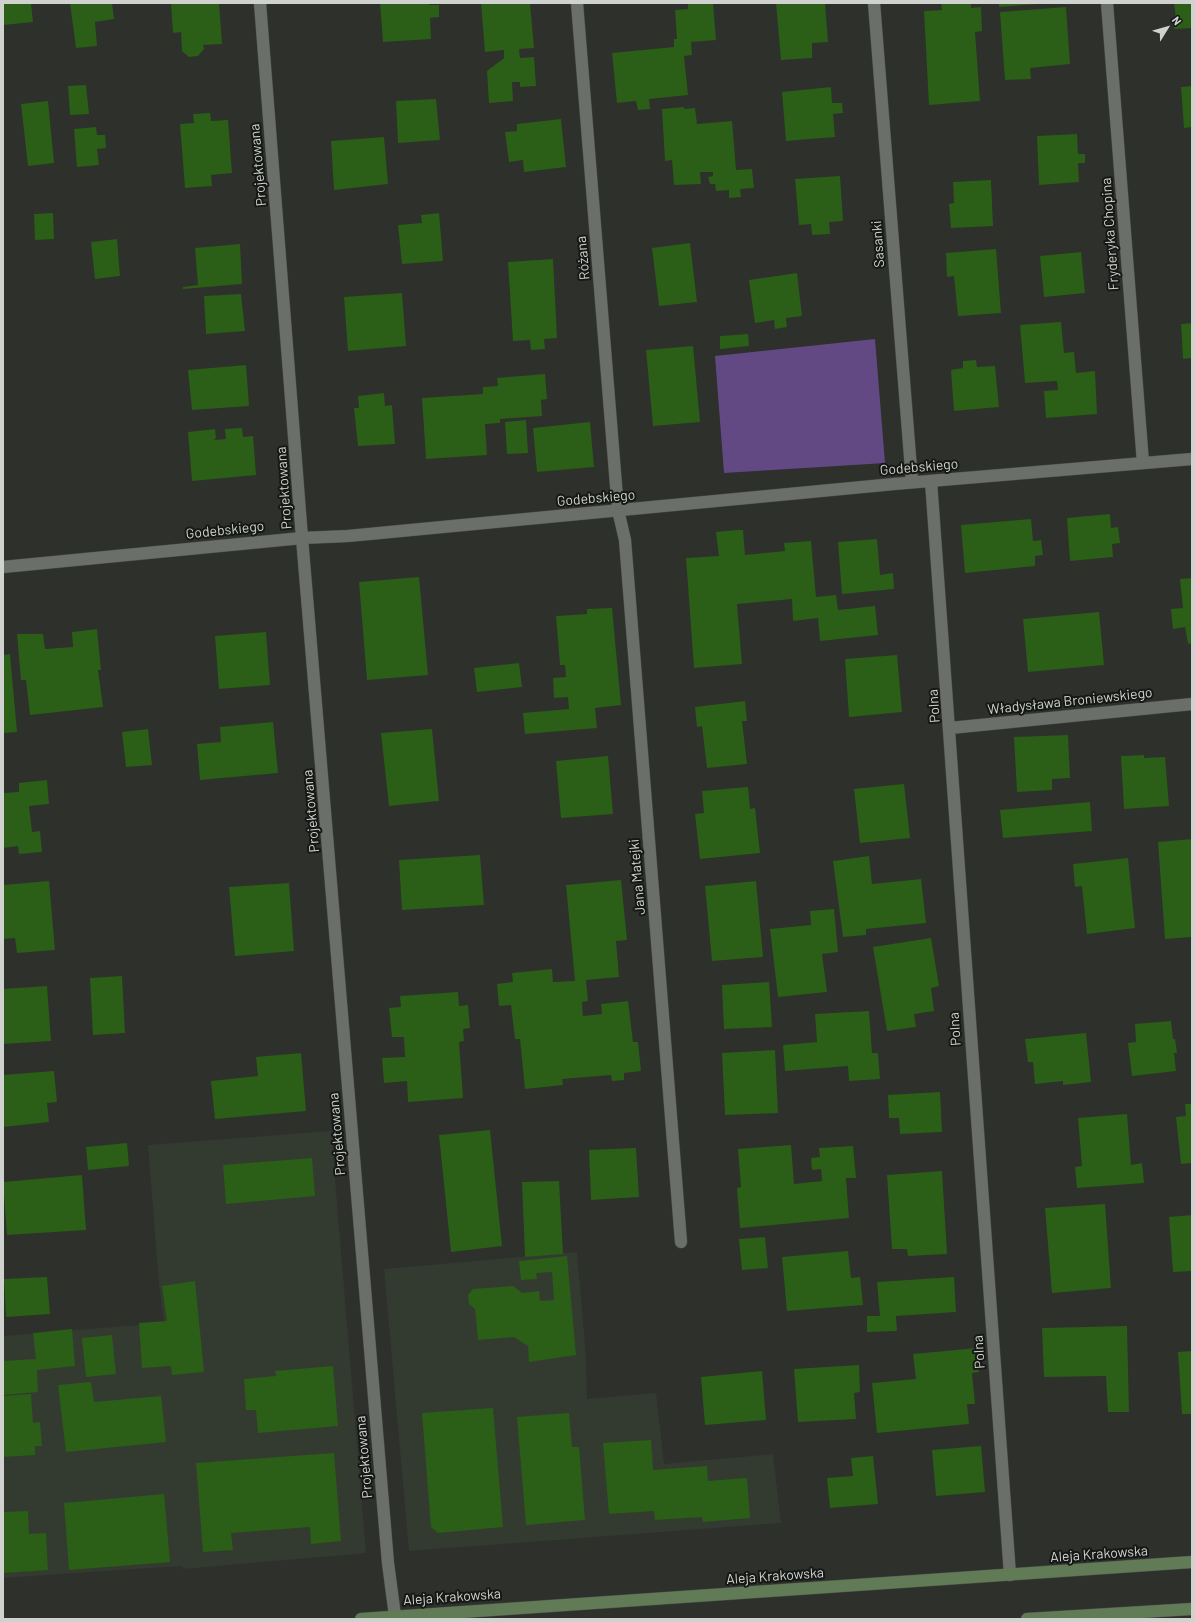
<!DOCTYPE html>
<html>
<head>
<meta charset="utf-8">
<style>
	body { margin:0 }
	#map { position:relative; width:1195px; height:1622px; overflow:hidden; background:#2d302b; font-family:Barlow,sans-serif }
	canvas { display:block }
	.frame { position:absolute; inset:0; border:4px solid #d0d2cf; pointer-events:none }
	.north { position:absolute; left:1147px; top:8px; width:40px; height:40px; -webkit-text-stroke:3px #161815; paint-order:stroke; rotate:53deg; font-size:11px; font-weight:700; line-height:16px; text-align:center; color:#d0d2cf }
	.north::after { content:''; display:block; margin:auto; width:14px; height:18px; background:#d0d2cf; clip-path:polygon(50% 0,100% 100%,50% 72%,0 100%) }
</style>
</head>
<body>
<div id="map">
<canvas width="1195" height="1622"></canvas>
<div class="frame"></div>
<div class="north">N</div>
</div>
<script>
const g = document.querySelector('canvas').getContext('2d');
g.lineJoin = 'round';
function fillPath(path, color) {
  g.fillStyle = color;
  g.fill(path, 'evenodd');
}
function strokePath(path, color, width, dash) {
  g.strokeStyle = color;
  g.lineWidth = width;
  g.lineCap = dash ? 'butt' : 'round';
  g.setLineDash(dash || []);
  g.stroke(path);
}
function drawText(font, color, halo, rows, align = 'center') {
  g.font = font + ' Barlow,sans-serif';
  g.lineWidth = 4;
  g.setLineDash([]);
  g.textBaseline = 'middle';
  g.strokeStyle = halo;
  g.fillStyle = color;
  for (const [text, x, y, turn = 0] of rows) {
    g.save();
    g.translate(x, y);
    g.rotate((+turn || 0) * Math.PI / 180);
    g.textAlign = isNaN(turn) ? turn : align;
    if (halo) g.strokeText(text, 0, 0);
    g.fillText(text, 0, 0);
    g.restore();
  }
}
const built = new Path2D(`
	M 331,1131 L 366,1553 L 183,1569 L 183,1566 L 164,1567 L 3,1578 L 3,1336 L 164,1323 L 159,1284 L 148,1145 Z
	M 577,1252 L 586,1357 L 587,1399 L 656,1393 L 664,1464 L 773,1454 L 781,1523 L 409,1551 L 384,1269 Z`);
const green = new Path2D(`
	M 875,339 L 885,463 L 724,473 L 715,356 Z`);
const building = new Path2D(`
	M 3,3 L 31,3 L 33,22 L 3,25 Z
	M 70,3 L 112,3 L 114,19 L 95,22 L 97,46 L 76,48 Z
	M 171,3 L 219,3 L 222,44 L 203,45 L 204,49 L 198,56 L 189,57 L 182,51 L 181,32 L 173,33 Z
	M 380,3 L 429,3 L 429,5 L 439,5 L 439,17 L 430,18 L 431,39 L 383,42 Z
	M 481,3 L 530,3 L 534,48 L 519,49 L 520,58 L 534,57 L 536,86 L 520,87 L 520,82 L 512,82 L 513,101 L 489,103 L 487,71 L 504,58 L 504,50 L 485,52 Z
	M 688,3 L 713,3 L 716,40 L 691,42 L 692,55 L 684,56 L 688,95 L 649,99 L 650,109 L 638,110 L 636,101 L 617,103 L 612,53 L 674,47 L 674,39 L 677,39 L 675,10 L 688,9 Z
	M 776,3 L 825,3 L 828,42 L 812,43 L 812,58 L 781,60 Z
	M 941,3 L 971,3 L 971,8 L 981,7 L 982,31 L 975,32 L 980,101 L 929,105 L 924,11 L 942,10 Z
	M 999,3 L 1037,3 L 1037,4 L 999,7 Z
	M 1174,3 L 1192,3 L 1192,28 L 1174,29 L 1174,27 L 1177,27 Z
	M 1066,7 L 1070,64 L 1030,68 L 1031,79 L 1005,80 L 1000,12 Z
	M 86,85 L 89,114 L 70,115 L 68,86 Z
	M 1192,86 L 1192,127 L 1184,128 L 1181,87 Z
	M 831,87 L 832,103 L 842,103 L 843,113 L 833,114 L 835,137 L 786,141 L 782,92 Z
	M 436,99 L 440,140 L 398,143 L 396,101 Z
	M 48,101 L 54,163 L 28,166 L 21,104 Z
	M 684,107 L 684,109 L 695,108 L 697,124 L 732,121 L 736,170 L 752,169 L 754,188 L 740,189 L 741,197 L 729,198 L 729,190 L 716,191 L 715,184 L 710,184 L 708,177 L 713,176 L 713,172 L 700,172 L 701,184 L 674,185 L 672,160 L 665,161 L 662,109 Z
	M 210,113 L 211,121 L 228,120 L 232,173 L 211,175 L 212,186 L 185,188 L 180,124 L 194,123 L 193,114 Z
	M 561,119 L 566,167 L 524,172 L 523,160 L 509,162 L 505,132 L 517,131 L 517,124 Z
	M 96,127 L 97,135 L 105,135 L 106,148 L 97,149 L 99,165 L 77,167 L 74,129 Z
	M 1077,134 L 1078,154 L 1085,154 L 1085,163 L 1078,163 L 1079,182 L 1039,185 L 1037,136 Z
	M 384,137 L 388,184 L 334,190 L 331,141 Z
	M 840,176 L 843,221 L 829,222 L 830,234 L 812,235 L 811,224 L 799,225 L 795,179 Z
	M 991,180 L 993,226 L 951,228 L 949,204 L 954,203 L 953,182 Z
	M 53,213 L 54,239 L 35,240 L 34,214 Z
	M 439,213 L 443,261 L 402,264 L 398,225 L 422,223 L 421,215 Z
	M 117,239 L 120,276 L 95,279 L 91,242 Z
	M 690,243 L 697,302 L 659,306 L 652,248 Z
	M 240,244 L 242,284 L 183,289 L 183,287 L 198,285 L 195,248 Z
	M 996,249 L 1001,313 L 958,316 L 954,276 L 947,277 L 946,253 Z
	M 1081,252 L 1085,293 L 1044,297 L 1040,256 Z
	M 553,259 L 557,338 L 544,339 L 545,349 L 531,350 L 530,340 L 513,341 L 508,262 Z
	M 797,273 L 802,316 L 786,318 L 787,327 L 775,329 L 774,320 L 755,323 L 749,280 Z
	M 402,293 L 406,346 L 348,351 L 344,297 Z
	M 241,294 L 245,331 L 206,334 L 204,296 Z
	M 1061,322 L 1064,353 L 1074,352 L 1076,373 L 1095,371 L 1097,414 L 1046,418 L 1044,391 L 1058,390 L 1057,381 L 1025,383 L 1020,325 Z
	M 1192,323 L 1192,358 L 1183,359 L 1181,324 Z
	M 748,334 L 749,346 L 720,349 L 720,336 Z
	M 693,346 L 700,422 L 653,426 L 646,350 Z
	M 976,360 L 977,367 L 995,366 L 999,407 L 954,411 L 951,370 L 963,368 L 963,361 Z
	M 246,365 L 249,406 L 192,410 L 188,370 Z
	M 545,374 L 547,399 L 541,400 L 542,416 L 500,419 L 500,423 L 485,424 L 487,455 L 426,459 L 422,398 L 483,394 L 483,387 L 498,386 L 497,378 Z
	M 384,393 L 385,406 L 392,405 L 395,444 L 358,446 L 354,408 L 359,408 L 358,396 Z
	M 526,420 L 528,453 L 507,454 L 505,422 Z
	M 590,422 L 594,467 L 537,472 L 533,428 Z
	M 242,428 L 243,437 L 253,436 L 256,475 L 192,481 L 188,432 L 215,429 L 216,438 L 214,440 L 226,439 L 225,429 Z
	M 1110,514 L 1111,528 L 1118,527 L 1120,543 L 1112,544 L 1113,557 L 1070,561 L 1067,518 Z
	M 1031,519 L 1033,541 L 1041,540 L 1043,555 L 1035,556 L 1035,566 L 965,573 L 961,525 Z
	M 737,530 L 743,530 L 745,555 L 785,551 L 784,543 L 811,541 L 816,597 L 836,595 L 838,610 L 875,606 L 878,635 L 820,641 L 818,618 L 793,621 L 792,599 L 737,604 L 742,664 L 694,668 L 686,558 L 719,556 L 716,532 Z
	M 877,539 L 880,575 L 893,573 L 894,589 L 842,594 L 838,542 Z
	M 419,577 L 428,675 L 367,680 L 359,582 Z
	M 1192,578 L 1192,643 L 1188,644 L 1185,627 L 1173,629 L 1171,609 L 1183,608 L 1180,579 Z
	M 612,608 L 621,705 L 595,708 L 597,728 L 525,734 L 523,713 L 569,709 L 568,697 L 554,698 L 553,678 L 566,677 L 565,665 L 560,665 L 556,616 L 587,614 L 587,609 Z
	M 1099,612 L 1104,665 L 1028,672 L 1023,619 Z
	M 97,629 L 101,670 L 98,670 L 103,707 L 30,715 L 26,680 L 21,680 L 17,634 L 43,634 L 45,649 L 73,647 L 72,632 Z
	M 266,632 L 270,685 L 219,689 L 215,636 Z
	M 10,654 L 17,732 L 3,733 L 3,655 Z
	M 897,655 L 902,712 L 849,717 L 845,659 Z
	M 519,663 L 522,687 L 477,692 L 474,668 Z
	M 745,701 L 747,721 L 742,721 L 747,764 L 707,768 L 702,726 L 697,727 L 695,707 Z
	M 273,722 L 278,773 L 200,780 L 197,744 L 221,742 L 220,727 Z
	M 148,729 L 152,765 L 126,767 L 122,732 Z
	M 432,729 L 439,801 L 389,806 L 381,733 Z
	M 1068,735 L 1070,778 L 1052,779 L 1052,790 L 1017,792 L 1014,737 Z
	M 1144,755 L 1144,758 L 1165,757 L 1169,806 L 1124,809 L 1121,756 Z
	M 608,756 L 613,814 L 561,818 L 556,761 Z
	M 47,780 L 49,804 L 29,806 L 32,832 L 40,831 L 42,852 L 19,854 L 18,846 L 3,848 L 3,793 L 19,792 L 19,783 Z
	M 904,784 L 910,838 L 860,843 L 854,789 Z
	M 748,787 L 750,809 L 755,808 L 760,853 L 700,859 L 695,814 L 704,813 L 702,791 Z
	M 1090,802 L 1092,831 L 1003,838 L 1000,810 Z
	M 1192,839 L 1192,937 L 1165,939 L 1158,842 Z
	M 480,855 L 484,905 L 402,910 L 399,860 Z
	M 869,856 L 872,884 L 921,879 L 926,923 L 866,929 L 866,935 L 843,937 L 833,861 Z
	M 1128,858 L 1135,928 L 1087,934 L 1082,886 L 1075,887 L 1073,864 Z
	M 621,880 L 627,940 L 616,941 L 619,977 L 586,980 L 588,1001 L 582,1002 L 583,1016 L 602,1014 L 601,1004 L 628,1001 L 633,1042 L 638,1042 L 641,1071 L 624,1073 L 624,1080 L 612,1081 L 611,1075 L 562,1079 L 563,1085 L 525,1089 L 520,1039 L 515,1039 L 511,1005 L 499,1006 L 497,984 L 513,982 L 512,973 L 552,969 L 553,982 L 575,981 L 566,885 Z
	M 49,881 L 55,950 L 17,953 L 15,938 L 3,939 L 3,885 Z
	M 756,881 L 763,957 L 712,961 L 705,886 Z
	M 289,883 L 294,951 L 235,956 L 229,887 Z
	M 834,909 L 838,952 L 822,954 L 827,992 L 778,997 L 770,929 L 811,925 L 810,911 Z
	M 931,938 L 939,986 L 931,988 L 934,1011 L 914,1014 L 916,1027 L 887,1031 L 873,947 Z
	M 122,976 L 125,1033 L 93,1035 L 90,978 Z
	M 769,982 L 772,1027 L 724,1029 L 722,985 Z
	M 47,986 L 51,1041 L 3,1044 L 3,989 Z
	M 458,992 L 459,1006 L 468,1005 L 470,1028 L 463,1029 L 464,1041 L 459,1042 L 463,1098 L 408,1102 L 407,1081 L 384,1083 L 382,1058 L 405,1057 L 404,1037 L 392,1037 L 389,1008 L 401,1007 L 400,996 Z
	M 869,1011 L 872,1053 L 878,1053 L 880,1079 L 849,1081 L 848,1066 L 785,1071 L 783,1045 L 817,1042 L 815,1014 Z
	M 1171,1021 L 1173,1039 L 1175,1039 L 1177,1053 L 1174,1053 L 1176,1071 L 1132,1076 L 1128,1043 L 1136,1042 L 1135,1024 Z
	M 1086,1033 L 1091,1082 L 1063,1085 L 1063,1081 L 1035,1084 L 1033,1062 L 1028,1062 L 1025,1039 Z
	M 775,1050 L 778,1113 L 725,1115 L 722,1053 Z
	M 301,1053 L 306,1111 L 215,1119 L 211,1081 L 258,1076 L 256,1057 Z
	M 54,1071 L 57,1102 L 47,1103 L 49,1122 L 3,1127 L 3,1075 Z
	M 940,1092 L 942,1132 L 900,1134 L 899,1118 L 889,1118 L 888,1095 Z
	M 1185,1104 L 1192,1104 L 1192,1163 L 1181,1164 L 1176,1117 L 1186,1116 Z
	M 1127,1114 L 1131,1165 L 1142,1163 L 1144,1183 L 1077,1188 L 1075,1167 L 1082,1166 L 1078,1118 Z
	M 490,1130 L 502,1246 L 451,1252 L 439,1135 Z
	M 127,1143 L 129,1166 L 88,1170 L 86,1147 Z
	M 791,1145 L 794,1184 L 822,1181 L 821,1169 L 812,1170 L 811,1158 L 820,1157 L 819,1148 L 853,1146 L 856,1178 L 846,1178 L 849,1218 L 740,1228 L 737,1188 L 741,1187 L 738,1149 Z
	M 636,1148 L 639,1197 L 591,1200 L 589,1150 Z
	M 312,1158 L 315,1196 L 226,1204 L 223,1165 Z
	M 942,1171 L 947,1254 L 908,1256 L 907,1249 L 892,1249 L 887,1175 Z
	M 82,1175 L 86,1230 L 7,1235 L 3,1182 Z
	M 559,1181 L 563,1254 L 525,1257 L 522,1182 Z
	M 1105,1204 L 1111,1288 L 1052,1293 L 1045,1208 Z
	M 1192,1215 L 1192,1271 L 1173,1272 L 1169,1217 Z
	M 765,1237 L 768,1268 L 742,1270 L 739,1239 Z
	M 848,1251 L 851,1278 L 860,1277 L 863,1305 L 787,1311 L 782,1257 Z
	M 567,1256 L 576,1355 L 529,1362 L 528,1346 L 514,1337 L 478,1340 L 475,1309 L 469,1304 L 468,1295 L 473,1289 L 513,1286 L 522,1293 L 539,1291 L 540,1301 L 554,1300 L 552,1272 L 536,1273 L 537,1279 L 521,1280 L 519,1261 Z
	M 47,1277 L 50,1314 L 6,1317 L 4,1279 Z
	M 954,1277 L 956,1312 L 896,1316 L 897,1331 L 867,1332 L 867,1316 L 880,1316 L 877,1282 Z
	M 195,1281 L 204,1372 L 172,1375 L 171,1366 L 142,1368 L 139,1323 L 167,1321 L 162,1286 Z
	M 1127,1326 L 1129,1412 L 1108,1412 L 1106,1376 L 1044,1377 L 1042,1328 Z
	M 72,1329 L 75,1366 L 37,1370 L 38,1392 L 3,1395 L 3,1361 L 36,1359 L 33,1333 Z
	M 112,1335 L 116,1374 L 86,1377 L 82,1338 Z
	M 977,1348 L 979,1372 L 972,1373 L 975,1404 L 967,1404 L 969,1424 L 877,1433 L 872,1383 L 916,1379 L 913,1354 Z
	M 1192,1351 L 1192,1414 L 1182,1414 L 1178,1352 Z
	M 859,1365 L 860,1392 L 854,1393 L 856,1419 L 798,1422 L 794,1369 Z
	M 333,1366 L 338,1426 L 258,1433 L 256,1410 L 246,1410 L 244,1379 L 276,1376 L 275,1371 Z
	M 762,1371 L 766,1420 L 705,1425 L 701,1377 Z
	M 91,1382 L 94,1402 L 161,1396 L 166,1442 L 66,1452 L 58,1385 Z
	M 31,1394 L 33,1423 L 40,1422 L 42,1446 L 35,1446 L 35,1455 L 3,1457 L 3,1396 Z
	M 493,1408 L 503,1527 L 438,1533 L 431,1527 L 422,1413 Z
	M 569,1413 L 572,1447 L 579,1447 L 585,1520 L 526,1525 L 517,1417 Z
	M 651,1440 L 653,1470 L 707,1466 L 708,1481 L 747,1478 L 750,1518 L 703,1522 L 702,1517 L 655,1520 L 654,1511 L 609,1514 L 603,1443 Z
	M 981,1446 L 985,1492 L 936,1496 L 932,1450 Z
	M 334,1453 L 341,1541 L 311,1544 L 310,1527 L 231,1533 L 233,1550 L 203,1552 L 196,1463 Z
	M 873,1456 L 878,1504 L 830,1508 L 827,1478 L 853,1476 L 851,1458 Z
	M 164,1494 L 170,1562 L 69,1570 L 64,1503 Z
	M 28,1511 L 29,1534 L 46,1533 L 48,1570 L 3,1573 L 3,1512 Z`);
const minor = new Path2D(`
	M 260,3 L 302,538 L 388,1563 L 395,1616
	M 577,3 L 618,510 L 625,540 L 681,1242
	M 874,3 L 912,482
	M 1107,3 L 1143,463
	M 931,481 C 960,845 981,1211 1010,1575
	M 3,567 L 302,538 L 348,536 L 894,484 L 1192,459
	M 950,728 L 1192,704`);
const secondary = new Path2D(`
	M 361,1619 L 1192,1562
	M 1027,1619 L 1192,1609`);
const streetNames = [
	["Projektowana",258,165,-95],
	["Fryderyka Chopina",1110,234,-94],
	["Sasanki",878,244,-94],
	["Różana",583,258,-95],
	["Godebskiego",919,467,-5],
	["Projektowana",284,488,-94],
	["Godebskiego",596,498,-5],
	["Godebskiego",225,530,-6],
	["Władysława Broniewskiego",1070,701,-6],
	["Polna",934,706,-94],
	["Projektowana",311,811,-95],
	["Jana Matejki",637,877,-95],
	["Polna",955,1029,-94],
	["Projektowana",337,1134,-95],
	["Polna",979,1352,-94],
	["Projektowana",364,1457,-95],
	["Aleja Krakowska",1099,1554,-4],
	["Aleja Krakowska",775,1576,-4],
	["Aleja Krakowska",452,1597,-4]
];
fillPath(built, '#333b31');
fillPath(green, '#624984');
fillPath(building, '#2b5e17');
strokePath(minor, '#494c48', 13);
strokePath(secondary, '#494c48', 13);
strokePath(minor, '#6b6f6a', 12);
strokePath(secondary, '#607b56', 12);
drawText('14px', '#d0d2cf', '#161815', streetNames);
</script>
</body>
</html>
